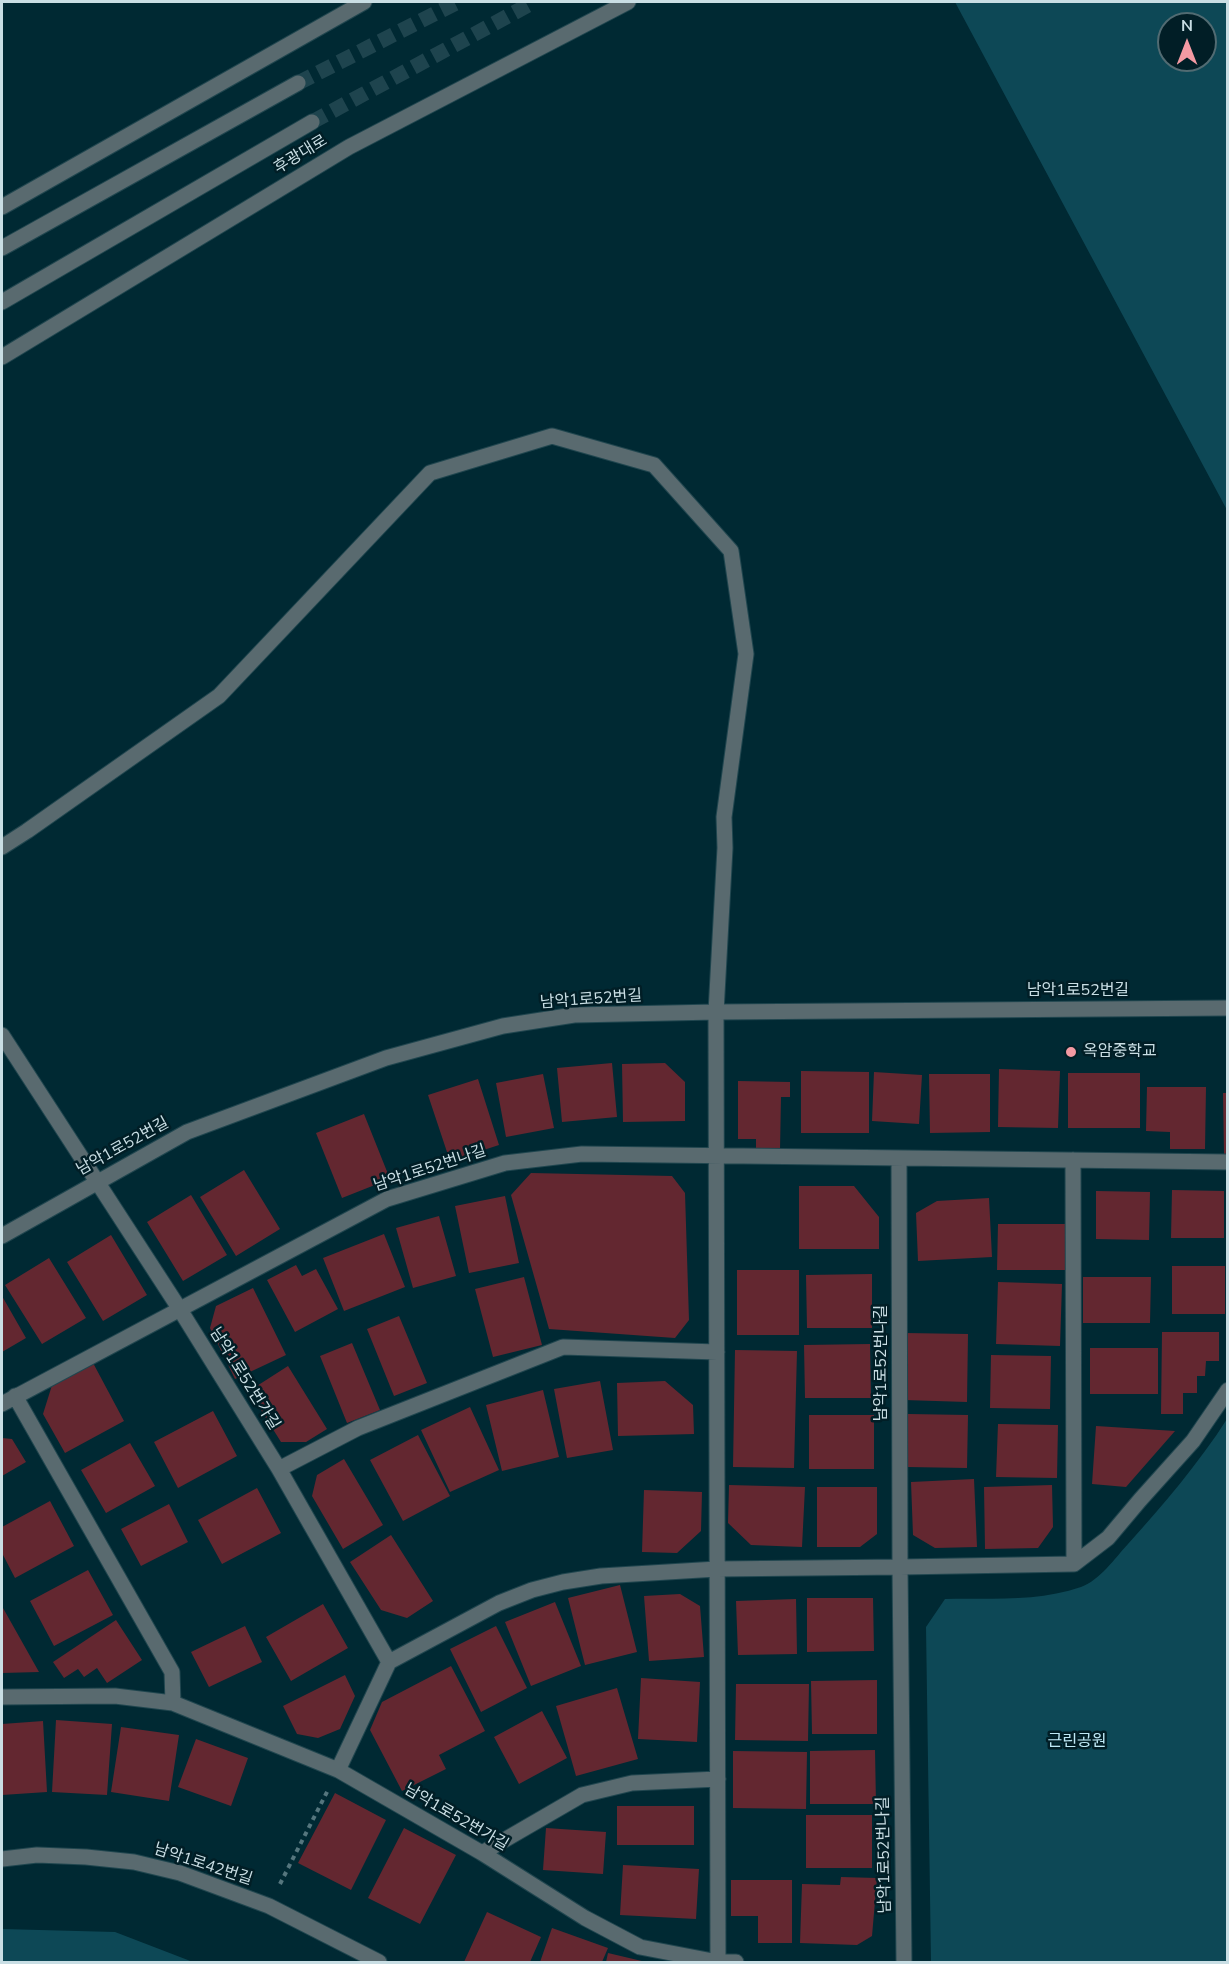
<!DOCTYPE html>
<html>
<head>
<meta charset="utf-8">
<style>
	body { margin:0 }
	#map { position:relative; width:1229px; height:1964px; overflow:hidden; background:#002933; font-family:"Nunito Sans",sans-serif }
	canvas { display:block }
	.frame { position:absolute; inset:0; border:3px solid #c9dee4; pointer-events:none }
	.north { position:absolute; left:1157px; top:12px; width:60px; height:60px; box-sizing:border-box; background:#011e26; border:2px solid #516b72; border-radius:50%; rotate:0deg; font-size:16px; font-weight:700; line-height:24px; text-align:center; color:#c9dee4 }
	.north::after { content:''; display:block; margin:auto; width:21px; height:27px; background:#f49aa3; clip-path:polygon(50% 0,100% 100%,50% 72%,0 100%) }
</style>
</head>
<body>
<div id="map">
<canvas width="1229" height="1964"></canvas>
<div class="frame"></div>
<div class="north">N</div>
</div>
<script>
const g = document.querySelector('canvas').getContext('2d');
g.lineJoin = 'round';
function fillPath(path, color) {
  g.fillStyle = color;
  g.fill(path, 'evenodd');
}
function strokePath(path, color, width, dash) {
  g.strokeStyle = color;
  g.lineWidth = width;
  g.lineCap = dash ? 'butt' : 'round';
  g.setLineDash(dash || []);
  g.stroke(path);
}
function drawText(font, color, halo, rows, align = 'center') {
  g.font = font + ' "Nunito Sans","Noto Sans KR",sans-serif';
  g.lineWidth = 5;
  g.setLineDash([]);
  g.textBaseline = 'middle';
  g.strokeStyle = halo;
  g.fillStyle = color;
  for (const [text, x, y, turn = 0] of rows) {
    g.save();
    g.translate(x, y);
    g.rotate((+turn || 0) * Math.PI / 180);
    g.textAlign = isNaN(turn) ? turn : align;
    if (halo) g.strokeText(text, 0, 0);
    g.fillText(text, 0, 0);
    g.restore();
  }
}
const green = new Path2D(`
	M 955,2 L 1227,2 L 1227,510 ZM 1169,24 L 1205,24 L 1205,60 L 1169,60 Z
	M 1227,1419 L 1227,1962 L 931,1962 L 926,1627 L 945,1599 C 990,1598 1038,1602 1081,1587 C 1100,1580 1115,1558 1128,1544 C 1163,1505 1199,1463 1227,1419 Z
	M 2,1929 L 115,1932 L 193,1962 L 2,1962 Z`);
const building = new Path2D(`
	M 612,1063 L 617,1117 L 562,1122 L 557,1068 Z
	M 665,1063 L 685,1082 L 685,1121 L 623,1122 L 622,1064 Z
	M 999,1069 L 1060,1071 L 1058,1128 L 998,1127 Z
	M 801,1071 L 869,1072 L 869,1133 L 801,1133 Z
	M 874,1072 L 922,1075 L 919,1124 L 872,1121 Z
	M 1068,1073 L 1140,1073 L 1140,1128 L 1068,1128 Z
	M 543,1074 L 554,1128 L 506,1137 L 496,1083 Z
	M 929,1074 L 990,1074 L 990,1132 L 930,1133 Z
	M 478,1079 L 499,1145 L 450,1161 L 428,1095 Z
	M 738,1081 L 790,1082 L 790,1097 L 781,1097 L 780,1150 L 756,1150 L 756,1139 L 738,1139 Z
	M 1147,1087 L 1206,1087 L 1205,1149 L 1170,1149 L 1170,1132 L 1146,1131 Z
	M 1223,1093 L 1228,1093 L 1228,1154 L 1224,1154 Z
	M 364,1114 L 390,1179 L 342,1198 L 316,1133 Z
	M 244,1170 L 280,1229 L 236,1256 L 200,1197 Z
	M 531,1173 L 672,1176 L 685,1193 L 689,1320 L 675,1338 L 549,1329 L 511,1195 Z
	M 799,1186 L 854,1186 L 879,1217 L 879,1249 L 799,1249 Z
	M 1172,1190 L 1224,1191 L 1224,1238 L 1171,1238 Z
	M 1096,1191 L 1150,1192 L 1149,1240 L 1096,1239 Z
	M 191,1195 L 227,1255 L 183,1281 L 147,1222 Z
	M 505,1196 L 519,1263 L 469,1273 L 455,1206 Z
	M 989,1198 L 992,1257 L 918,1261 L 916,1213 L 937,1201 Z
	M 439,1216 L 456,1276 L 413,1288 L 396,1228 Z
	M 998,1224 L 1066,1224 L 1065,1270 L 997,1270 Z
	M 384,1234 L 405,1287 L 344,1311 L 323,1258 Z
	M 111,1235 L 147,1295 L 103,1321 L 67,1262 Z
	M 49,1258 L 86,1318 L 42,1344 L 5,1285 Z
	M 296,1265 L 302,1276 L 316,1269 L 338,1309 L 295,1332 L 267,1280 Z
	M 1172,1266 L 1225,1266 L 1225,1314 L 1172,1314 Z
	M 737,1270 L 799,1270 L 799,1335 L 737,1335 Z
	M 872,1274 L 872,1328 L 807,1328 L 806,1275 Z
	M 524,1277 L 542,1345 L 493,1357 L 475,1289 Z
	M 1083,1277 L 1151,1277 L 1150,1323 L 1083,1323 Z
	M 998,1282 L 1062,1284 L 1060,1346 L 996,1344 Z
	M 253,1288 L 286,1355 L 235,1379 L 210,1328 L 216,1306 Z
	M 2,1296 L 26,1338 L 2,1352 Z
	M 399,1316 L 427,1383 L 394,1396 L 367,1329 Z
	M 1162,1332 L 1219,1332 L 1219,1361 L 1206,1361 L 1205,1376 L 1197,1376 L 1197,1393 L 1183,1393 L 1183,1414 L 1161,1414 Z
	M 905,1333 L 968,1334 L 967,1402 L 904,1400 Z
	M 352,1343 L 380,1410 L 347,1423 L 320,1356 Z
	M 870,1344 L 871,1398 L 805,1398 L 804,1345 Z
	M 1090,1348 L 1158,1348 L 1158,1394 L 1090,1394 Z
	M 735,1350 L 797,1351 L 794,1468 L 733,1467 Z
	M 991,1355 L 1051,1356 L 1050,1409 L 990,1408 Z
	M 92,1361 L 124,1421 L 65,1453 L 43,1414 L 53,1382 Z
	M 288,1366 L 327,1429 L 306,1442 L 281,1442 L 249,1391 Z
	M 600,1381 L 613,1450 L 567,1458 L 554,1389 Z
	M 665,1381 L 693,1405 L 694,1434 L 618,1436 L 617,1383 Z
	M 543,1390 L 559,1457 L 502,1471 L 486,1405 Z
	M 470,1407 L 499,1470 L 450,1492 L 421,1430 Z
	M 213,1411 L 237,1456 L 178,1488 L 154,1442 Z
	M 908,1414 L 968,1415 L 967,1468 L 907,1467 Z
	M 809,1415 L 874,1415 L 874,1469 L 809,1469 Z
	M 998,1424 L 1058,1425 L 1057,1478 L 996,1477 Z
	M 1096,1426 L 1175,1431 L 1126,1487 L 1092,1484 Z
	M 418,1435 L 450,1496 L 403,1521 L 370,1460 Z
	M 2,1438 L 12,1439 L 26,1462 L 2,1476 Z
	M 130,1443 L 155,1486 L 106,1513 L 81,1470 Z
	M 344,1459 L 383,1525 L 343,1549 L 312,1496 L 317,1475 Z
	M 974,1479 L 977,1547 L 935,1548 L 913,1535 L 911,1482 Z
	M 729,1485 L 805,1487 L 802,1547 L 751,1545 L 728,1523 Z
	M 1052,1485 L 1053,1527 L 1038,1548 L 985,1549 L 984,1487 Z
	M 817,1487 L 877,1487 L 877,1534 L 860,1547 L 817,1547 Z
	M 257,1488 L 281,1533 L 222,1564 L 198,1520 Z
	M 644,1490 L 702,1492 L 701,1531 L 677,1553 L 642,1552 Z
	M 50,1501 L 74,1546 L 15,1578 L 2,1553 L 2,1527 Z
	M 169,1504 L 188,1542 L 141,1566 L 121,1529 Z
	M 391,1535 L 433,1601 L 407,1618 L 381,1610 L 350,1562 Z
	M 88,1570 L 113,1615 L 54,1646 L 30,1601 Z
	M 620,1585 L 637,1652 L 585,1665 L 568,1598 Z
	M 680,1594 L 700,1606 L 704,1657 L 649,1661 L 644,1596 Z
	M 807,1598 L 873,1598 L 874,1651 L 807,1652 Z
	M 796,1599 L 797,1654 L 738,1655 L 736,1601 Z
	M 555,1602 L 581,1666 L 531,1686 L 505,1622 Z
	M 323,1604 L 348,1648 L 291,1681 L 266,1637 Z
	M 3,1608 L 39,1672 L 2,1673 L 2,1609 Z
	M 116,1620 L 142,1660 L 107,1683 L 97,1668 L 84,1677 L 78,1669 L 64,1678 L 53,1662 Z
	M 245,1626 L 262,1662 L 209,1687 L 191,1652 Z
	M 496,1626 L 527,1688 L 481,1712 L 450,1649 Z
	M 451,1666 L 485,1731 L 439,1755 L 446,1769 L 402,1791 L 370,1730 L 382,1702 Z
	M 345,1675 L 355,1696 L 340,1729 L 318,1738 L 297,1734 L 283,1706 Z
	M 641,1678 L 700,1682 L 697,1742 L 638,1739 Z
	M 877,1680 L 877,1734 L 812,1734 L 811,1681 Z
	M 736,1684 L 809,1684 L 808,1741 L 735,1740 Z
	M 617,1688 L 638,1759 L 576,1776 L 556,1706 Z
	M 542,1711 L 567,1758 L 519,1784 L 494,1737 Z
	M 56,1720 L 112,1724 L 107,1795 L 52,1792 Z
	M 43,1721 L 47,1792 L 2,1795 L 2,1724 Z
	M 121,1727 L 179,1735 L 169,1801 L 111,1792 Z
	M 196,1739 L 248,1758 L 231,1806 L 178,1787 Z
	M 875,1750 L 876,1804 L 810,1804 L 810,1751 Z
	M 733,1751 L 807,1752 L 806,1809 L 733,1808 Z
	M 335,1793 L 386,1820 L 351,1890 L 298,1863 Z
	M 617,1806 L 694,1806 L 694,1845 L 617,1845 Z
	M 806,1815 L 872,1815 L 872,1868 L 806,1868 Z
	M 404,1828 L 456,1855 L 420,1924 L 368,1898 Z
	M 546,1828 L 606,1832 L 603,1874 L 543,1870 Z
	M 623,1865 L 699,1869 L 696,1919 L 620,1915 Z
	M 841,1877 L 877,1878 L 872,1936 L 857,1945 L 800,1943 L 802,1884 L 840,1885 Z
	M 731,1880 L 792,1880 L 792,1943 L 758,1943 L 758,1916 L 731,1916 Z
	M 487,1912 L 541,1937 L 530,1962 L 464,1962 Z
	M 552,1928 L 608,1948 L 602,1962 L 540,1962 Z
	M 608,1953 L 646,1962 L 606,1962 Z`);
const minorTunnel = new Path2D(`
	M 298,83 L 458,2
	M 312,122 L 534,2`);
const path = new Path2D(`
	M 280,1884 L 328,1790`);
const minor = new Path2D(`
	M 2,207 L 364,2
	M 2,248 L 298,83
	M 2,302 L 312,122
	M 2,357 L 349,147 L 628,2
	M 2,847 L 27,831 L 219,696 L 430,473 L 552,436 L 654,465 L 731,551 L 746,654 L 724,817 L 725,848 L 716,1012 L 718,1962
	M 2,1035 L 179,1308 L 279,1469 L 389,1662
	M 1073,1160 L 1074,1564
	M 2,1236 L 187,1132 L 386,1058 L 503,1026 L 574,1015 L 716,1012 L 1228,1008
	M 15,1396 L 172,1672 L 173,1703
	M 2,1404 L 387,1199 L 505,1163 L 582,1154 L 1228,1162
	M 279,1469 L 358,1428 L 563,1347 L 717,1352
	M 2,1697 L 115,1696 L 173,1703 L 338,1770 L 482,1853 L 585,1918 L 640,1947 L 718,1962 L 736,1962
	M 338,1770 L 389,1662 L 499,1603 L 532,1590 L 563,1582 L 601,1576 L 717,1569 L 900,1567 L 899,1158
	M 482,1853 L 582,1795 L 632,1783 L 718,1779
	M 2,1859 L 37,1855 L 86,1857 L 134,1862 L 180,1873 L 269,1906 L 379,1962
	M 904,1962 L 900,1567 L 1074,1564 L 1108,1538 L 1140,1500 L 1193,1441 L 1228,1390`);
const markers = [
	[1071,1052,6,"#f49aa3"]
];
const streetNames = [
	["후광대로",301,155,-31],
	["남악1로52번길",1078,991],
	["남악1로52번길",591,1000,-4],
	["남악1로52번길",123,1147,-29],
	["남악1로52번나길",430,1169,-18],
	["남악1로52번나길",882,1363,-90],
	["남악1로52번가길",244,1379,58],
	["남악1로52번가길",456,1818,30],
	["남악1로52번나길",885,1855,-91],
	["남악1로42번길",203,1865,18]
];
const poiNames = [
	["옥암중학교",1083,1052]
];
const parkNames = [
	["근린공원",1077,1742]
];
fillPath(green, '#0d4856');
fillPath(building, '#632730');
strokePath(minorTunnel, '#1e444e', 15, [15, 8]);
strokePath(minor, '#20464f', 17);
strokePath(path, '#55767e', 4, [4.5, 4.5]);
strokePath(minor, '#596a6f', 15);
for (const [x, y, r, color] of markers) {
  const dot = new Path2D();
  dot.arc(x, y, r, 0, 2 * Math.PI);
  g.fillStyle = color;
  g.fill(dot);
  strokePath(dot, '#011e26', 2);
}
drawText('16px', '#c9dee4', '#011e26', streetNames);
drawText('16px', '#c9dee4', '#011e26', poiNames, 'left');
drawText('16px', '#bfe9f6', '#011e26', parkNames);
</script>
</body>
</html>
